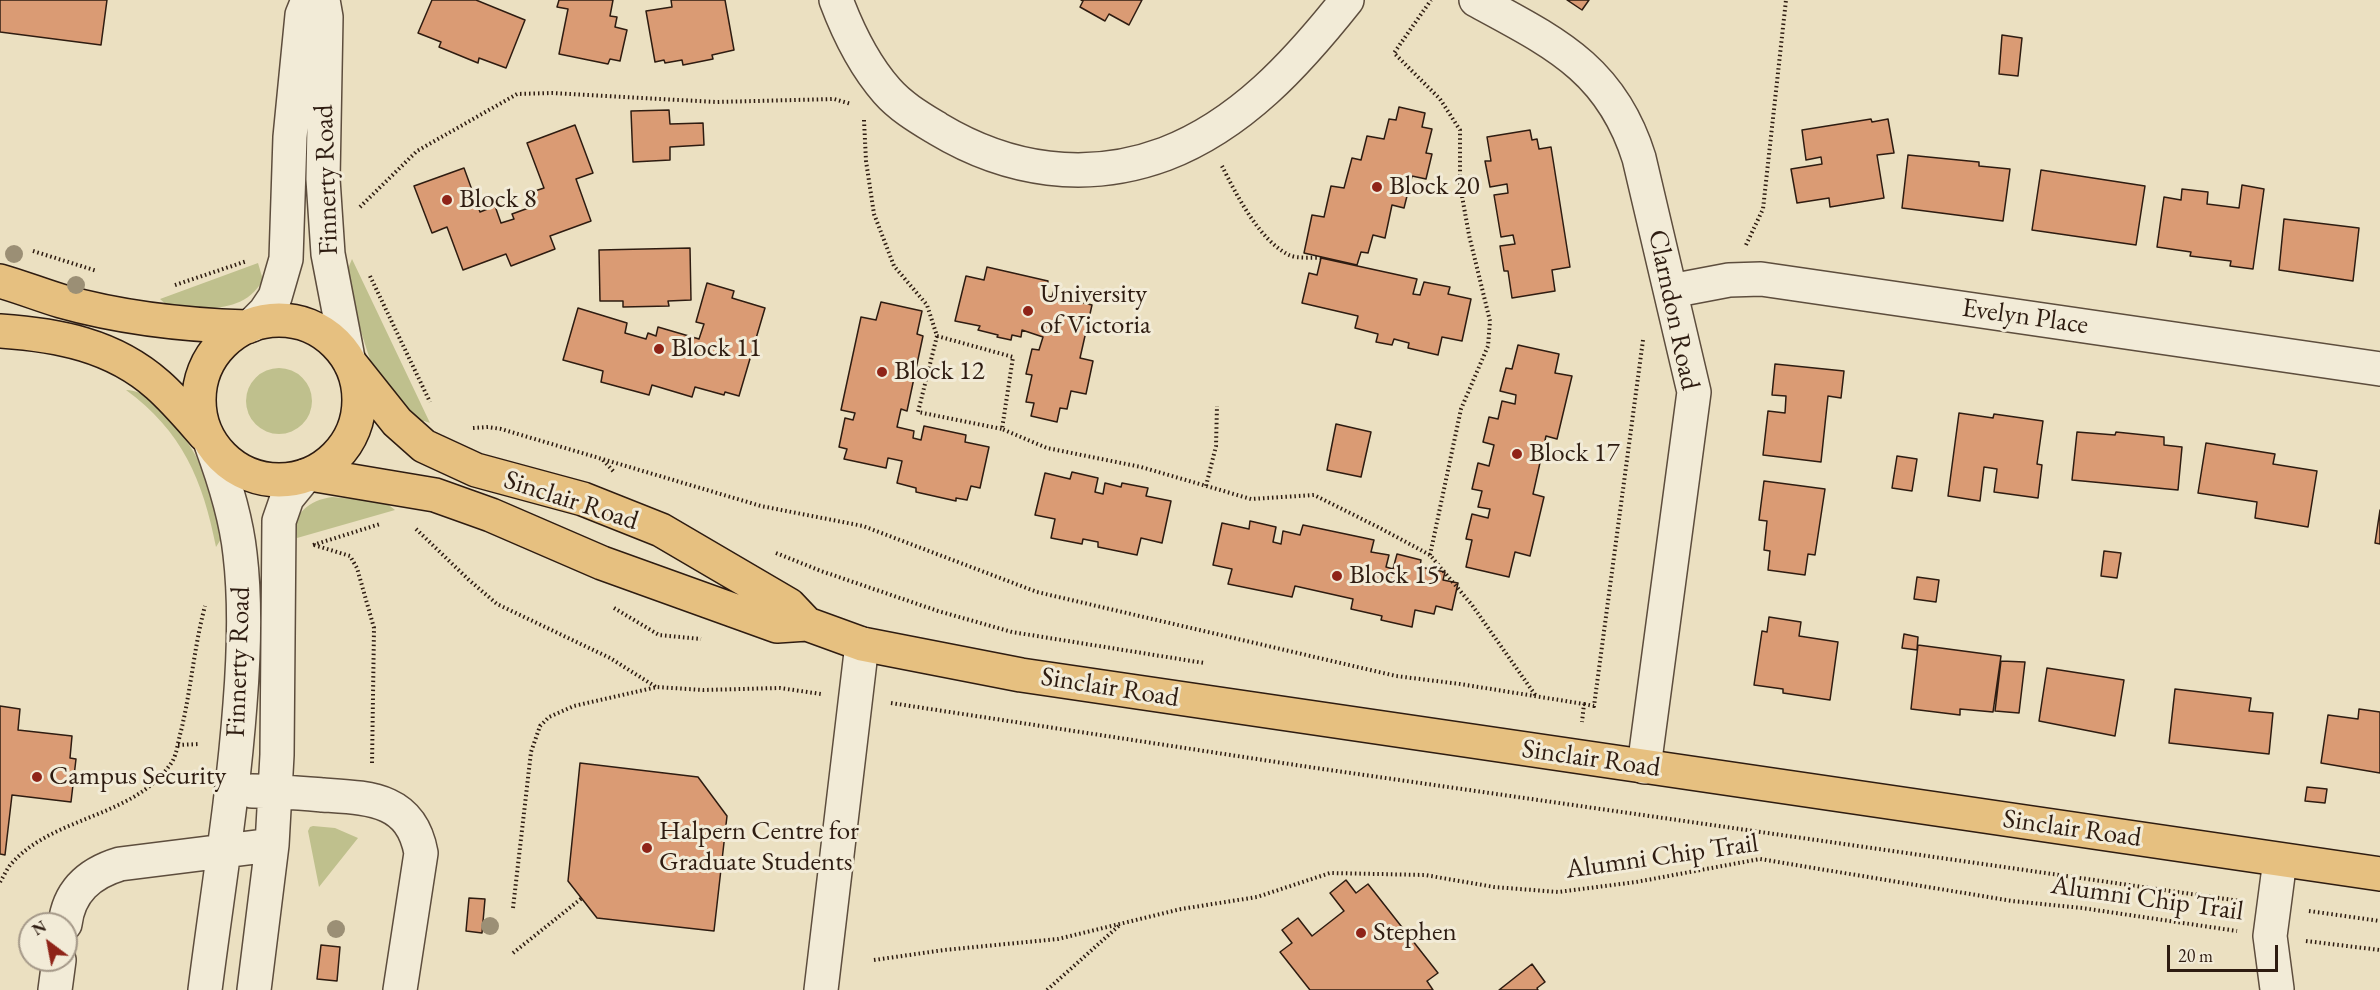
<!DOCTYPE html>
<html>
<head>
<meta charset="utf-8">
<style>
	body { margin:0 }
	#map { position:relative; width:2380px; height:990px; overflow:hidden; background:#ebe0c1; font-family:"EB Garamond",serif }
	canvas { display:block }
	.north { position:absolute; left:18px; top:912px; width:60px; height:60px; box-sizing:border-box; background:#f2ebd7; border:2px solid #a49888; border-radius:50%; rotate:328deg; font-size:16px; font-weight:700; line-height:24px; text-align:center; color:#2e1c11 }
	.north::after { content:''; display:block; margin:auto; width:21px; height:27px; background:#8f2418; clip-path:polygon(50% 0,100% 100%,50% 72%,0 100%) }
	.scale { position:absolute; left:2167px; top:945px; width:111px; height:27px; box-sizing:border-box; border:3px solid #2e1c11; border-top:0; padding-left:8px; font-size:18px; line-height:21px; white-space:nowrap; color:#2e1c11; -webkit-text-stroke:4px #f2ebd7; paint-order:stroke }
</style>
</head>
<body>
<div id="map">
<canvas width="2380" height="990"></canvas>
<div class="north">N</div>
<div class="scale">20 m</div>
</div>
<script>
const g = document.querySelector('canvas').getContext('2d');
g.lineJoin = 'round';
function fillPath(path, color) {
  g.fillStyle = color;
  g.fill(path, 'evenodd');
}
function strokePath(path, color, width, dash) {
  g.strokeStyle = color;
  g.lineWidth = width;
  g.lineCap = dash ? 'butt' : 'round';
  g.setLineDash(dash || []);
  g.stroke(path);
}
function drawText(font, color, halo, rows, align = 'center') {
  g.font = font + ' "EB Garamond",serif';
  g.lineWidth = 6;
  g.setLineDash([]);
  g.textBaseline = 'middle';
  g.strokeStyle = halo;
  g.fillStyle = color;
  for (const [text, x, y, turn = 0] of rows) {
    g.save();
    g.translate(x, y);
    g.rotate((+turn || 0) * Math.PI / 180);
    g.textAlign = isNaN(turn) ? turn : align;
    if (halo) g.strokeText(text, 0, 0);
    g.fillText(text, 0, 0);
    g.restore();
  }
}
const green = new Path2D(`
	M 352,259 L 430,423 L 424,421 L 421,424 L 409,412 L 372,366 L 357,319 L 347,271 Z
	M 258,263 L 263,280 C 243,315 204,308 169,307 L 160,299 Z
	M246 401a33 33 0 1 1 66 0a33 33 0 1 1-66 0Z
	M 126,390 C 145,391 150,400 163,413 C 202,452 209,484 223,536 L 216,547 C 203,480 182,431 126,390 Z
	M 332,497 L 385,502 L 395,510 L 297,538 C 290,514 310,500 332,497 Z
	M 313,826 L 335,828 L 358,838 L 319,887 L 308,831 L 310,827 Z`);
const building = new Path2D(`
	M 0,0 L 107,0 L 101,45 L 0,32 Z
	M 432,0 L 476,0 L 525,20 L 506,68 L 479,58 L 478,63 L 439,47 L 441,42 L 418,33 Z
	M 559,0 L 613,0 L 610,16 L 617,17 L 615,27 L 627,30 L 620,61 L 610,59 L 608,64 L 559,54 L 568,9 L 557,7 Z
	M 671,0 L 725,0 L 734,50 L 712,55 L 713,59 L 683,65 L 682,60 L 665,63 L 664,60 L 655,62 L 646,11 L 672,7 Z
	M 1081,0 L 1142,0 L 1129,25 L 1109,14 L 1105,21 L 1080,7 L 1083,1 Z
	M 1567,0 L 1589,0 L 1582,10 Z
	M 2002,35 L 2022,38 L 2018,76 L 1999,74 Z
	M 1399,107 L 1425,113 L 1422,127 L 1432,129 L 1426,153 L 1432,154 L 1426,179 L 1412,176 L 1404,208 L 1392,205 L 1385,238 L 1373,235 L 1368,253 L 1361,252 L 1357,265 L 1304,253 L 1312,215 L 1324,217 L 1331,186 L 1344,188 L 1352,158 L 1361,160 L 1367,136 L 1384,139 L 1389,119 L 1396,120 Z
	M 669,110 L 670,124 L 703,123 L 704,145 L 670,147 L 670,160 L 633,162 L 631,111 Z
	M 1871,119 L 1872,122 L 1888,119 L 1894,153 L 1877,155 L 1884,198 L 1830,207 L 1829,198 L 1797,203 L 1791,169 L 1822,164 L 1821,157 L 1806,160 L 1802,130 Z
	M 575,125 L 593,173 L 576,179 L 591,221 L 550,236 L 555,249 L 511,266 L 506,254 L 463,270 L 447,227 L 432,233 L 414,186 L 464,168 L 480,212 L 495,206 L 501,223 L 514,219 L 512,214 L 534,206 L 529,193 L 544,188 L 527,143 Z
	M 1530,130 L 1532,140 L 1537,139 L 1539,149 L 1551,147 L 1570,267 L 1552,270 L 1555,291 L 1512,298 L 1508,271 L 1504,271 L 1500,246 L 1515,244 L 1513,235 L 1501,237 L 1494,195 L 1508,193 L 1507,184 L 1490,187 L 1485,161 L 1491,161 L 1487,137 Z
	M 1908,155 L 1979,162 L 1979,166 L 2010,169 L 2003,221 L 1902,208 Z
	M 2041,170 L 2145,186 L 2136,245 L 2032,230 Z
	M 2242,185 L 2264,189 L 2253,269 L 2230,266 L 2231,261 L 2190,256 L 2191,252 L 2157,247 L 2164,197 L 2181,200 L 2182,189 L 2208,192 L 2207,204 L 2239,208 Z
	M 2284,219 L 2359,228 L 2353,281 L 2279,270 Z
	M 690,248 L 691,300 L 668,301 L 669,306 L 623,307 L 623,301 L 600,301 L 599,250 Z
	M 1321,258 L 1417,279 L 1413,294 L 1420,295 L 1424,282 L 1450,287 L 1448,294 L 1471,299 L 1462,341 L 1442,337 L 1438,355 L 1408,348 L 1409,343 L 1394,339 L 1392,345 L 1376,342 L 1378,334 L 1355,328 L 1358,316 L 1302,303 L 1309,273 L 1317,275 Z
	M 987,267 L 1048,281 L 1045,296 L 1052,297 L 1054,290 L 1081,296 L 1080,302 L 1092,305 L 1080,358 L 1093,361 L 1086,394 L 1071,391 L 1067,409 L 1060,408 L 1057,422 L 1031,416 L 1034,403 L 1026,402 L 1032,375 L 1026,374 L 1032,349 L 1039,350 L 1043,337 L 1022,330 L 1021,337 L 1012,335 L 1011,340 L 997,337 L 998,335 L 978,330 L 980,326 L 955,321 L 966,276 L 984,280 Z
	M 707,283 L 734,291 L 732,298 L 765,308 L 739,396 L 725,392 L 724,395 L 695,387 L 692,397 L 652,385 L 649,395 L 601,382 L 603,371 L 563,360 L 578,308 L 627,323 L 625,333 L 646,339 L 648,333 L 656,336 L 658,327 L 699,339 L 704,324 L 696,322 Z
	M 881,302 L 922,311 L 917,334 L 923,336 L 907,411 L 901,409 L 897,427 L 914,431 L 913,438 L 921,440 L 924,426 L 966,435 L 965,442 L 989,447 L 980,488 L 971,486 L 967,500 L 956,498 L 956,501 L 916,492 L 916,488 L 897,483 L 902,461 L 888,458 L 886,468 L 844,459 L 847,449 L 839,447 L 845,418 L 853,420 L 855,413 L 841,410 L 861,317 L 876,320 Z
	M 1518,345 L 1559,354 L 1555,373 L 1572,376 L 1557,439 L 1546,436 L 1533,494 L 1544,497 L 1530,556 L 1515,552 L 1509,577 L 1466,567 L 1472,540 L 1466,539 L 1472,514 L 1488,518 L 1490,509 L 1478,507 L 1482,491 L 1472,489 L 1478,463 L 1489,466 L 1494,445 L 1483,442 L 1489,417 L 1498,419 L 1502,401 L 1515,404 L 1516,395 L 1500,391 L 1506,368 L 1512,369 Z
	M 1775,364 L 1844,371 L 1841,398 L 1828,396 L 1821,462 L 1763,455 L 1768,411 L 1785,413 L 1786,396 L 1772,395 Z
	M 1959,413 L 1993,418 L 1994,414 L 2043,421 L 2037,464 L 2042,465 L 2038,498 L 1994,492 L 1997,469 L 1984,467 L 1980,501 L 1948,496 Z
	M 1336,424 L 1371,432 L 1361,477 L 1327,470 Z
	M 2077,432 L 2115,435 L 2116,432 L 2164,437 L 2164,445 L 2182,447 L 2178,490 L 2072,480 Z
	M 2206,443 L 2275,454 L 2273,464 L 2317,471 L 2308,527 L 2255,518 L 2257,502 L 2198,493 Z
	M 1897,456 L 1917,459 L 1912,491 L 1892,488 Z
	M 1072,472 L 1098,478 L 1095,492 L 1103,494 L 1105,483 L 1121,487 L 1122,483 L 1148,488 L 1146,496 L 1171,501 L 1162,543 L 1141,538 L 1137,555 L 1098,547 L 1098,542 L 1083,539 L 1082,544 L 1051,538 L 1055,519 L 1035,515 L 1045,473 L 1070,479 Z
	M 1764,481 L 1825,489 L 1815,555 L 1808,554 L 1805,575 L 1768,570 L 1770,551 L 1764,550 L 1767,521 L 1759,520 Z
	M 2380,510 L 2380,544 L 2375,543 Z
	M 1250,521 L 1276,527 L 1273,542 L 1281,544 L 1283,531 L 1300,535 L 1303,525 L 1374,540 L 1371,552 L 1389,555 L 1386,567 L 1393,569 L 1397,554 L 1421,560 L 1420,567 L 1445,572 L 1443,580 L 1458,583 L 1452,610 L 1436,606 L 1434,614 L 1415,610 L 1412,627 L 1381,620 L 1382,616 L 1351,609 L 1353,599 L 1295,586 L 1292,597 L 1228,584 L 1232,569 L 1213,565 L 1222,523 L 1249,529 Z
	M 2104,551 L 2121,553 L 2117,578 L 2101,576 Z
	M 1917,577 L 1939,580 L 1936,602 L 1914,599 Z
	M 1769,617 L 1801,622 L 1799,636 L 1838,642 L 1830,700 L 1783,693 L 1783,689 L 1754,685 L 1762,631 L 1767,632 Z
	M 1904,634 L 1918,637 L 1917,650 L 1902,648 Z
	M 1918,645 L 2001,656 L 1993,712 L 1960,709 L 1960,715 L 1911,709 Z
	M 2001,661 L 2025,662 L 2019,713 L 1995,711 Z
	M 2047,668 L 2124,680 L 2115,736 L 2039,721 Z
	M 2175,689 L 2251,698 L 2249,711 L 2273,713 L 2269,754 L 2169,743 Z
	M 0,706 L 20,709 L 18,730 L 72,736 L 70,758 L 76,759 L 71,802 L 12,795 L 5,855 L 0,854 Z
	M 2359,709 L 2380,712 L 2380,773 L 2321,763 L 2328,715 L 2358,719 Z
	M 580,763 L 698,777 L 727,816 L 714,931 L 597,918 L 568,881 Z
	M 2307,787 L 2327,789 L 2325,803 L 2305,801 Z
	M 1346,880 L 1356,893 L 1368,884 L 1438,973 L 1427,981 L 1433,990 L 1310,990 L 1280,952 L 1292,943 L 1282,930 L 1298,918 L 1312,936 L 1344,911 L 1330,893 Z
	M 469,898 L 485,899 L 482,933 L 466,931 Z
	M 321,945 L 340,947 L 337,981 L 317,979 Z
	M 1532,964 L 1545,982 L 1537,988 L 1538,990 L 1499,990 Z`);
const path = new Path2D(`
	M 864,120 L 866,161 L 874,214 L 894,266 L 927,305 L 937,336 L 1013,357 L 1002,429 L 1047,448 L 1141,467 L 1251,499 L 1314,495 L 1378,527 L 1430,555 L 1472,605 L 1536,696
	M 1222,166 C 1236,194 1259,240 1289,255 C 1297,259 1312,257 1321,258
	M 360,207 L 417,151 L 517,94 L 552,93 L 716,102 L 834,99 L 851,104
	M 1746,245 L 1763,209 L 1786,0
	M 33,251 L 97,271
	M 370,276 L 430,402
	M 175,285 L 247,261
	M 937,336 L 918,412 L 1002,429
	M 473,428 L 488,427 L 501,429 L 761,506 L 863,526 L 1037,592 L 1396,676 L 1460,684 L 1584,704 L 1582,722
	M 603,460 L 614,472
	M 1206,486 L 1216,446 L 1217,406
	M 416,529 L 469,580 L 497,604 L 610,658 L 656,687
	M 313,545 L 380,524
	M 314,545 L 350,556 L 357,568 L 374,628 L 372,765
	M 776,553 L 821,571 L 938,611 L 1012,632 L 1204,663
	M 1430,555 L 1461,409 L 1488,346 L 1490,321 L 1469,235 L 1460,185 L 1460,130 L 1440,99 L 1394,53 L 1431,0
	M 614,608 L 659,635 L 701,639
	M 891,703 L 1309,767 L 2240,901
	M 1584,704 L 1594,706 L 1643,340
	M 178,745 L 200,744
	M 0,882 C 4,876 7,868 12,863 C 55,815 135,818 172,762 C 177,754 178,741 181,731 C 191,690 194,647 205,606
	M 513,908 L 531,752 L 540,726 L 549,717 L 574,706 L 657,687 L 703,690 L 780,688 L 821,694
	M 2309,911 L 2380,921
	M 2306,941 L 2380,950
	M 513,953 L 582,898
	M 874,960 L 944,950 L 1058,939 L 1181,909 L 1257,897 L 1330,873 L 1425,875 L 1494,887 L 1558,892 L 1636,882 L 1760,859 L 2012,901 L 2082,908 L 2237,931
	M 1047,990 L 1121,924`);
const minor = new Path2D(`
	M 323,0 L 326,17 L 323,179 L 328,254 L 348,358
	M 836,0 C 848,32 864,65 887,91 C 901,107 920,118 938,129 C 1008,171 1087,183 1165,154 C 1241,125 1297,63 1347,0
	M 1476,0 C 1553,42 1611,68 1639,158 L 1694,392 L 1644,767
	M 1671,291 L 1729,280 L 1761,279 L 2380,369
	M 252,325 L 265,312 L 275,297 L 286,259 L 290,137 L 302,15 L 308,0
	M 252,791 C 276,791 299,793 323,795 C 369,798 411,798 421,853 L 400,990
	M 65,924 C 69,891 90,873 120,864 L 272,845
	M 2277,989 L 2270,936 L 2280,860
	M 55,990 L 59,960
	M 205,990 C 217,895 233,800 240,704 C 244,654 246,604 240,554 C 236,516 224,479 211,444
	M 254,990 L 272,845 L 277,755 L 279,521 L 287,498 L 305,476
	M 821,990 L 862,644`);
const major = new Path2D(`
	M 0,281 C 21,287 41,295 61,301 C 121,318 184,325 247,327
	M199 400a80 80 0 1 1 160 0a80 80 0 1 1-160 0Z
	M 0,331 C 58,335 113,345 158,385 C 175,400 190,418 205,435
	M 350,363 L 397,422 L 424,446 L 476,470 L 583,499 L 661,530 L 789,605 L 807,624
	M 310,474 L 435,495 L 491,515 L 602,563 L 777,626 L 807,624 L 862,644 L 1021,675 L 2380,874`);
const trees = [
	[14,254],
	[76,285],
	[490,926],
	[336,929]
];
const markers = [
	[1377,187,6,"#8f2418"],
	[447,200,6,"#8f2418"],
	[1028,311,6,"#8f2418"],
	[659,349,6,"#8f2418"],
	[882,372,6,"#8f2418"],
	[1517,454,6,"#8f2418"],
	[1337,576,6,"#8f2418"],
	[37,777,6,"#8f2418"],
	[647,848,6,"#8f2418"],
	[1361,933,6,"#8f2418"]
];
const streetNames = [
	["Finnerty Road",327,180,-92],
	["Clarndon Road",1673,310,78],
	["Evelyn Place",2025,317,8],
	["Sinclair Road",571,501,18],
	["Finnerty Road",239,662,-88],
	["Sinclair Road",1110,688,9],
	["Sinclair Road",1591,759,8],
	["Sinclair Road",2072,829,8],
	["Alumni Chip Trail",1662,857,-8],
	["Alumni Chip Trail",2147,899,8]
];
const poiNames = [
	["Block 20",1389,187],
	["Block 8",459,200],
	["University",1040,295],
	["of Victoria",1040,326],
	["Block 11",671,349],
	["Block 12",894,372],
	["Block 17",1529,454],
	["Block 15",1349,576],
	["Campus Security",49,777],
	["Halpern Centre for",659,832],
	["Graduate Students",659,863],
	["Stephen",1373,933]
];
fillPath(green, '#bfc08d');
fillPath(building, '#da9b74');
strokePath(building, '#2e1c11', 1.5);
strokePath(minor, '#5d4d3d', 36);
strokePath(major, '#2e1c11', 36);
strokePath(path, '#2e1c11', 4, [1.5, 3]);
strokePath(minor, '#f2ebd7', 33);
strokePath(major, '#e6c080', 33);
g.fillStyle = '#9b8f75';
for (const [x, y] of trees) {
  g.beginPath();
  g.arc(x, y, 9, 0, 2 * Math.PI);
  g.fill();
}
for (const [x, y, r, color] of markers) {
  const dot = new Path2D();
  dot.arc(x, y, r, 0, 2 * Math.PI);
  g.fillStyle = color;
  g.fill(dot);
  strokePath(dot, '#f2ebd7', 2);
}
drawText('27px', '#2e1c11', '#f2ebd7', streetNames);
drawText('27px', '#2e1c11', '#f2ebd7', poiNames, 'left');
</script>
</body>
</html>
